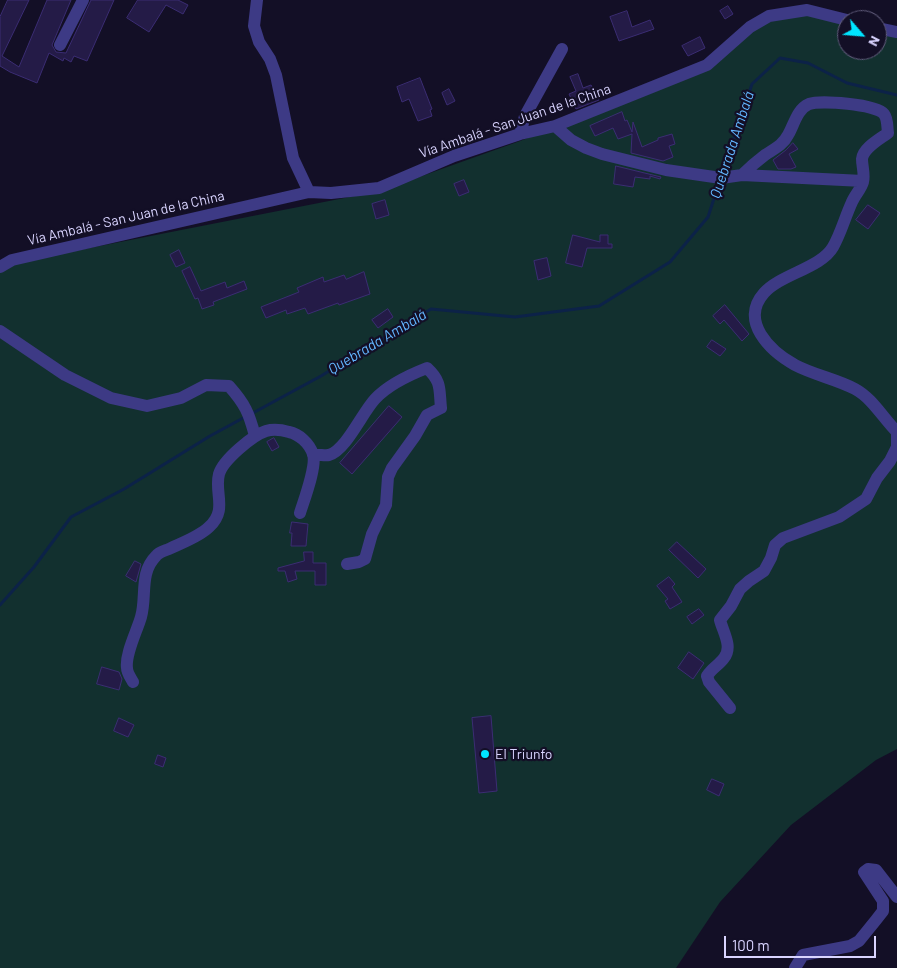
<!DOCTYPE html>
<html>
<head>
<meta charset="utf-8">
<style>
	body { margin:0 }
	#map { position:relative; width:897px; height:968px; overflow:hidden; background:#130f26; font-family:Barlow,sans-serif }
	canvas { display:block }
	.north { position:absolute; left:837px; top:10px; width:50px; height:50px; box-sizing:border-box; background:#130f26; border:1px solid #625e7d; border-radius:50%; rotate:117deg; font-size:14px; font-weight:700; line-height:20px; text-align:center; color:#d9d4ff }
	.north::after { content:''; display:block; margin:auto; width:18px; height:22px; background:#00e5ff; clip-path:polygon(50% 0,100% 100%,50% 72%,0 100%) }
	.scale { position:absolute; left:724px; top:936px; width:152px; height:22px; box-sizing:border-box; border:2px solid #d9d4ff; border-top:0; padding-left:6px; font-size:15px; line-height:18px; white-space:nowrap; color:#d9d4ff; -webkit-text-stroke:4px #130f26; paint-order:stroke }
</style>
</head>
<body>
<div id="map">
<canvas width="897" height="968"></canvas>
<div class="north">N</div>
<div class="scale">100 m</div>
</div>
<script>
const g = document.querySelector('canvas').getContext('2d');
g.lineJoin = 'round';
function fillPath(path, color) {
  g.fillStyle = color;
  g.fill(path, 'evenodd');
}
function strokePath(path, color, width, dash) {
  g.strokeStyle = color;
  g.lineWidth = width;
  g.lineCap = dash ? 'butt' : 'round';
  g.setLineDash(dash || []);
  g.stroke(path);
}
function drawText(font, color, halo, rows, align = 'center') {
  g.font = font + ' Barlow,sans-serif';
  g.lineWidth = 4.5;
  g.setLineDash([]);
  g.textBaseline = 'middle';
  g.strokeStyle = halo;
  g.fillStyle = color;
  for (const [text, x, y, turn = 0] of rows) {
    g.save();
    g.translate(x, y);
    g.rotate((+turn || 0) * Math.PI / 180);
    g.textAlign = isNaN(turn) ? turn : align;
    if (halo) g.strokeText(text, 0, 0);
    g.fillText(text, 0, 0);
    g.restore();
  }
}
const green = new Path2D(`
	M 807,10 L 847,20 L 847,50 L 877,50 L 877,28 L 897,32 L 897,749 L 876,760 L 791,825 L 720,902 L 676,968 L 0,968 L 0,272 L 13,263 L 380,191 L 520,141 L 710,67 L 769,18 Z`);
const stream = new Path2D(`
	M 722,174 L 752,84 L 780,58 L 808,63 L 847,83 L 897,95
	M 251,414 L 321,376 L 431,309 L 515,317 L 599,306 L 670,262 L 708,217 L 720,180
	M 0,605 L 34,567 L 71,517 L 124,489 L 210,436 L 245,417`);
const building = new Path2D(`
	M 8,0 L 29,0 L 2,56 L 19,67 L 47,0 L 71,0 L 52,45 L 56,52 L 66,53 L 91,0 L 114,0 L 87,61 L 74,56 L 71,62 L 64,58 L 63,61 L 49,53 L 37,83 L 10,72 L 0,66 L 0,17 Z
	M 138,0 L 178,0 L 188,5 L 183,14 L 166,5 L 149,32 L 127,18 Z
	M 728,6 L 733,14 L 725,19 L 720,11 Z
	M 627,11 L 632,27 L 650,20 L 654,29 L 619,41 L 610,17 Z
	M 700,37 L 705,48 L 688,56 L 682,46 Z
	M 578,74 L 583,88 L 591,85 L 599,100 L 576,109 L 569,94 L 576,91 L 570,77 Z
	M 420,78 L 432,109 L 430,110 L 432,116 L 418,121 L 409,99 L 402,102 L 397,87 Z
	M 449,89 L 455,101 L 447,105 L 442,93 Z
	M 622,112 L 625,121 L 627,120 L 632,132 L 633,122 L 642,147 L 658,140 L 658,138 L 672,134 L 675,144 L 669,146 L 673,157 L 663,161 L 631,153 L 632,134 L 618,139 L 613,128 L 595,136 L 590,126 Z
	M 793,143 L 798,149 L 789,154 L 796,167 L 791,169 L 778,169 L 773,160 L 786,150 Z
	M 616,166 L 661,177 L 660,179 L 650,176 L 650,179 L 635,177 L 633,187 L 614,184 Z
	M 464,180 L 469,192 L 459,196 L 454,184 Z
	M 385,200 L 389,215 L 376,219 L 372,204 Z
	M 868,205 L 880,213 L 868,229 L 856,220 Z
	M 573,235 L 600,242 L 600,235 L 608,235 L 608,244 L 612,244 L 612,248 L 587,248 L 582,267 L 566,263 Z
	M 179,250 L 185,263 L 176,267 L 170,255 Z
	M 547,258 L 551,276 L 538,280 L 534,261 Z
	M 190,267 L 201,291 L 225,282 L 227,288 L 244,281 L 247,289 L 213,302 L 214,305 L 202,309 L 198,298 L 195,299 L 182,271 Z
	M 364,272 L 370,294 L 339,305 L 338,303 L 308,314 L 305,308 L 287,314 L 286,310 L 266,318 L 261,307 L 299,292 L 297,288 L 323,277 L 324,282 L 344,275 L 346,279 Z
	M 725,305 L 749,334 L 742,341 L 724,320 L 720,324 L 713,316 Z
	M 388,309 L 393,317 L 378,328 L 372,320 Z
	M 712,340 L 726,349 L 720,356 L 707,347 Z
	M 389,406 L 402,417 L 352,474 L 340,463 Z
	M 274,438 L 279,447 L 272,451 L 267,442 Z
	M 292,522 L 308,524 L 306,546 L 291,546 L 292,533 L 290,533 Z
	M 677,542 L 706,569 L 698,578 L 669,550 Z
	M 304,552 L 313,552 L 313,563 L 326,563 L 326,585 L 315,585 L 315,571 L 295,571 L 297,579 L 288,582 L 285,571 L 278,571 L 278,568 L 304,561 Z
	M 135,561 L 141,564 L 136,582 L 126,576 Z
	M 669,577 L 675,584 L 672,587 L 682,602 L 670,609 L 665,601 L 668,599 L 657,586 Z
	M 699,609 L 704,615 L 692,624 L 687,617 Z
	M 689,652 L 704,663 L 693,679 L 678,668 Z
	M 102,667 L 119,672 L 122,679 L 119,690 L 97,684 Z
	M 491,716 L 497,791 L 479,793 L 472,718 Z
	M 119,718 L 134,725 L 128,737 L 114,731 Z
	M 158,755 L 166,758 L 163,767 L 155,764 Z
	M 712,779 L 724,784 L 719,796 L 707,790 Z`);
const minor = new Path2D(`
	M 257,0 L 254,26 L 259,42 L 270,59 L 276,75 L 293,158 L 309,192
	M 877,28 L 897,32
	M 60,45 L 83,0
	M 555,126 L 571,140 L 586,148 L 602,154 L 666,170 L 721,178 L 742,175 L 863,181
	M 520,134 L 525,116 L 562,49
	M 0,267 L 12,260 L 309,192 L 331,193 L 379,188 L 454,156 L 520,134 L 555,126 L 707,65 L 750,27 L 769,16 L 807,10 L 847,20
	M 0,331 L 65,375 L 111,398 L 147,406 L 181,398 L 206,385 L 229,386 C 245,404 249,413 255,436
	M 313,455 C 319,454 324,456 329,455 C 346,450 362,413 375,399 C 388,385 409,375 427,368 C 442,382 439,389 441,408 L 427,415 L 415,436 L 392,468 L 388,477 L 386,505 L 372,534 L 365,559 L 359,562 L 347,564
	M 133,682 C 131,678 127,673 127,668 C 125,654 137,631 141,617 C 147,596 139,573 156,556 C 159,552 164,551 169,549 C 181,543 199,537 209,527 C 228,510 214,493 219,474 C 223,460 253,435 266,431 C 273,429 282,430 289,432 C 299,434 309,443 313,454 C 317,466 304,500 300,513
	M 730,708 L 709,682 L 707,676 C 712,668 719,665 724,658 C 733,647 723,632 720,620 L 731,606 L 740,589 L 749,581 L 764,571 L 771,558 L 775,545 L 783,538 L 839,517 L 866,499 L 877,478 L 890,461 L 897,447 L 897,432 C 883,418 872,398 855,389 C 836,379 814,375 795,365 C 770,351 739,321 764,293 C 781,274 821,268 833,247 C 841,233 845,217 852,202 C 855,195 861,189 863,182 C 865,175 862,166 862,159 C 863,148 880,139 888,133 C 887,127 888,119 884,114 C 876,104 820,100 809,104 C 797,109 794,125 788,135 C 783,145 774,149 765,155 C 757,161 749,168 742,175
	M 795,968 L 803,955 L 850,946 L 859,941 L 876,920 L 883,911 L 883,901 L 864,872 L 868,869 L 876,870 L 897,897`);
const markers = [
	[485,754,5,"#00e5ff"]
];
const streetNames = [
	["Vía Ambalá - San Juan de la China",515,121,-19],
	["Vía Ambalá - San Juan de la China",126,218,-13]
];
const poiNames = [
	["El Triunfo",495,754]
];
const waterNames = [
	["Quebrada Ambalá",732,145,-72],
	["Quebrada Ambalá",377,342,-31]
];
fillPath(green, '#12302f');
strokePath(stream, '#0c2248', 3);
fillPath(building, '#241b47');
strokePath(building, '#3b2d73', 1);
strokePath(minor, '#3d3a85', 12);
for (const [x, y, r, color] of markers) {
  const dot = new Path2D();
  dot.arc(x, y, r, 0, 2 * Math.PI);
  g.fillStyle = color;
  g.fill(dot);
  strokePath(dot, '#130f26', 2);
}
drawText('14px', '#d9d4ff', '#130f26', streetNames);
drawText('14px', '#d9d4ff', '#130f26', poiNames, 'left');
drawText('italic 15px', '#62b6ff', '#130f26', waterNames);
</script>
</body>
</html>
